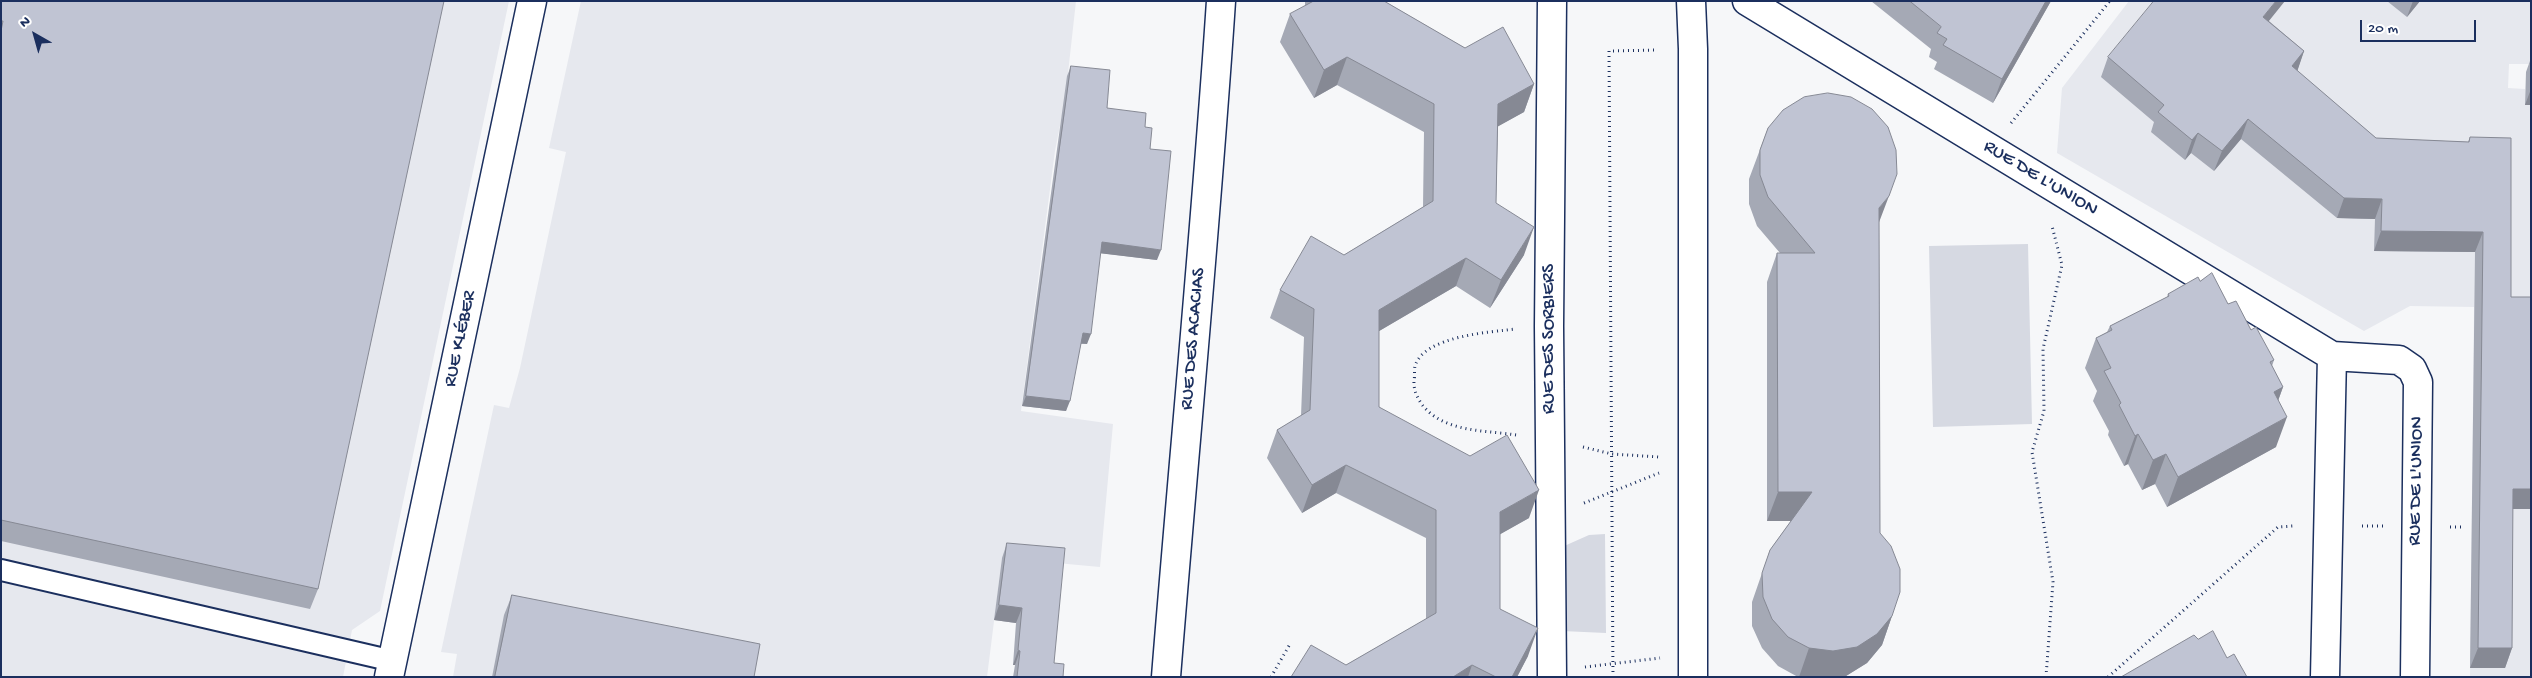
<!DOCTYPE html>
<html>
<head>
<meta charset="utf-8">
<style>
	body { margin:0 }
	#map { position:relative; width:2532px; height:678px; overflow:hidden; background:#f6f7f9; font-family:"Gochi Hand",sans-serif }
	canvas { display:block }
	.frame { position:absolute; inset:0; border:2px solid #1b2f5e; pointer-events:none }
	.north { position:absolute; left:10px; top:10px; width:50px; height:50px; -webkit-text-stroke:4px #fff; paint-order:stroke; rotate:322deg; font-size:14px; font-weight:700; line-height:20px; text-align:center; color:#1b2f5e }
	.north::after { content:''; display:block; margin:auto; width:18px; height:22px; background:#1b2f5e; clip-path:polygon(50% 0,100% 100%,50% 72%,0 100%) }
	.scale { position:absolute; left:2360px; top:20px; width:116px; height:22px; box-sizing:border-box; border:2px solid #1b2f5e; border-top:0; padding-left:6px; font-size:15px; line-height:18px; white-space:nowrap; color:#1b2f5e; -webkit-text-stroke:4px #fff; paint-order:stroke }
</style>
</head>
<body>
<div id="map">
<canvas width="2532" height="678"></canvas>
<div class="frame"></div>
<div class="north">N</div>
<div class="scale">20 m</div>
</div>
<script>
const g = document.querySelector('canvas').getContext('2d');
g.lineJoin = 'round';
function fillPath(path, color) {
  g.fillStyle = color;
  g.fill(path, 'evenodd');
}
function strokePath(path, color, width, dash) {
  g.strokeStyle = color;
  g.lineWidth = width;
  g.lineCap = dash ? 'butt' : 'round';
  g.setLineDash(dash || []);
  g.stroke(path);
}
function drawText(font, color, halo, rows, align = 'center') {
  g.font = font + ' "Gochi Hand",sans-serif';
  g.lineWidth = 4.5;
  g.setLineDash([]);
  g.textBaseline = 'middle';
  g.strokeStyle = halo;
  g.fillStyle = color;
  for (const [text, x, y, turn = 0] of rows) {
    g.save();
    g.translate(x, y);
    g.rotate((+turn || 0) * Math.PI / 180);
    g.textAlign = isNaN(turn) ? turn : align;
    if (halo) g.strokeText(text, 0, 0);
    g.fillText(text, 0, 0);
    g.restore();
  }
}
const built = new Path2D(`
	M 1,1 L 509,1 L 380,611 L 352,630 L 343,677 L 1,677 Z
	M 581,1 L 1076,1 L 1065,100 L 1055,151 L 1021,411 L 1113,424 L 1100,567 L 1002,558 L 987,677 L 453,677 L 457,654 L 441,652 L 494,405 L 509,408 L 520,368 L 566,152 L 549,148 Z
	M 2129,1 L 2531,1 L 2531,64 L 2509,64 L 2508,88 L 2525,89 L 2525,105 L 2531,105 L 2531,677 L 2470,677 L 2474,307 L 2410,306 L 2364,331 L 2057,153 L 2062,88 Z`);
const green = new Path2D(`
	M 2028,244 L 2032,424 L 1933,427 L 1929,246 Z
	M 1605,534 L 1606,633 L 1562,631 L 1562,547 L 1589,535 Z`);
const path = new Path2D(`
	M 2011,123 L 2110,1
	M 1516,435 C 1491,431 1460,432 1437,418 C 1425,411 1413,396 1414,381 C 1415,376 1414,370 1415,366 C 1424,336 1490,332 1516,329
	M 1583,447 L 1612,454 L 1659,457
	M 1584,503 L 1659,473
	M 2362,526 L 2383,526
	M 2450,527 L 2461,527
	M 1585,667 L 1660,658
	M 1271,677 L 1290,644
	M 1613,677 L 1609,51 L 1658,50
	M 2046,677 L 2053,582 L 2032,452 L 2044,411 L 2043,349 L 2062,265 L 2052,226
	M 2108,677 L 2278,527 L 2293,526`);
const lane = new Path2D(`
	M 1,570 L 393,661`);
const street = new Path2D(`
	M 1691,1 L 1693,49 L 1693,677
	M 1747,1 L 2332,356 L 2399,360 L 2412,369 L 2418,382 L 2415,677
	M 389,677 L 532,1
	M 1166,677 C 1184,452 1206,227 1221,1
	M 1552,677 L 1549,326 L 1552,1
	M 2325,677 L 2332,356`);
const wall = new Path2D(`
	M 1,1 L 318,589 L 310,609 L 1,541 Z
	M 1305,1 L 1384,1 L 1465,48 L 1534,84 L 1524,112 L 1498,126 L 1496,203 L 1524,255 L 1490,308 L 1456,286 L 1379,331 L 1379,407 L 1529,518 L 1500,534 L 1500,609 L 1528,656 L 1517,677 L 1291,677 L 1346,665 L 1426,619 L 1426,538 L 1336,493 L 1302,513 L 1267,458 L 1277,430 L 1301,416 L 1304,337 L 1270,318 L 1280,290 L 1344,255 L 1423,207 L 1424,132 L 1337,85 L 1314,98 L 1280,42 L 1290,14 L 1305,6 Z
	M 1871,1 L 2051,1 L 1993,103 L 1934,69 L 1937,62 L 1929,57 L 1931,49 Z
	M 2387,1 L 2420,1 L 2407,17 Z
	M 2269,21 L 2304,51 L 2297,71 L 2376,138 L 2468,142 L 2470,137 L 2511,297 L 2512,509 L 2512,648 L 2505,668 L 2470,668 L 2475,252 L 2374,251 L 2375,219 L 2337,218 L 2241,139 L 2214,171 L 2191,153 L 2185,160 L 2151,132 L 2154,122 L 2101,77 L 2108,57 Z
	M 2531,58 L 2531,105 L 2525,105 L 2526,72 Z
	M 1071,66 L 1107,108 L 1145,127 L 1157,260 L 1100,253 L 1087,344 L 1081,344 L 1066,411 L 1022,406 L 1067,76 Z
	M 1768,128 L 1879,224 L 1880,533 L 1892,616 L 1882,645 L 1867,663 L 1846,676 L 1841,677 L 1798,677 L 1778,666 L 1762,648 L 1752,626 L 1752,602 L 1770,550 L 1791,521 L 1767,521 L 1767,282 L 1777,253 L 1780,253 L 1757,226 L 1749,204 L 1749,179 Z
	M 2200,281 L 2228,304 L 2251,330 L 2274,360 L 2272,366 L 2283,387 L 2278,401 L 2276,447 L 2167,507 L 2155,484 L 2142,490 L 2128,464 L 2124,466 L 2108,435 L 2109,431 L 2093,401 L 2097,391 L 2085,368 L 2096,338 L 2107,332 L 2110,326 L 2167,297 L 2168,294 Z
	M 1007,543 L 1054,663 L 1063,677 L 1013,677 L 1015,665 L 1013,665 L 1016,623 L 994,620 L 1002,558 Z
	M 512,595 L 754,677 L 492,677 L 504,615 Z`);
const shadedWall = new Path2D(`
	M 2046,1 L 2051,1 L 1993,103 L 2002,79 Z
	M 2276,1 L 2285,1 L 2256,37 L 2263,17 Z
	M 2413,1 L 2420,1 L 2407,17 Z
	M 2304,51 L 2297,72 L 2292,66 Z
	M 1347,57 L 1337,85 L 1314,98 L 1324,70 Z
	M 1534,84 L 1524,112 L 1488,132 L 1498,104 Z
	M 2531,89 L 2531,105 L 2525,105 Z
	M 2248,119 L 2241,139 L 2214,171 L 2222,151 Z
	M 2198,133 L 2191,153 L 2185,160 L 2192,140 Z
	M 1889,196 L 1878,225 L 1879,208 Z
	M 2344,198 L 2382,199 L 2375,219 L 2337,218 Z
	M 1534,227 L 1524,255 L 1490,308 L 1501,280 Z
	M 2381,231 L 2483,232 L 2475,252 L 2374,251 Z
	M 1102,242 L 1161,250 L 1157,260 L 1098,253 Z
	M 1466,258 L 1456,286 L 1369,337 L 1379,310 Z
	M 1083,333 L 1091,334 L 1087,344 L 1079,343 Z
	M 2283,387 L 2272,417 L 2274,392 Z
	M 1026,396 L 1070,401 L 1066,411 L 1022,406 Z
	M 2287,417 L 2276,447 L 2167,507 L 2178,477 Z
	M 2138,434 L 2128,464 L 2124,466 L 2135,436 Z
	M 2166,454 L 2155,484 L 2142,490 L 2153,460 Z
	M 1346,465 L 1336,493 L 1302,513 L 1312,485 Z
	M 2513,489 L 2531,489 L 2531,509 L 2505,509 Z
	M 1539,490 L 1529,518 L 1490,540 L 1500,512 Z
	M 1778,492 L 1812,492 L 1802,521 L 1767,521 Z
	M 999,605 L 1022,608 L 1016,623 L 994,620 Z
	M 1892,616 L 1882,645 L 1867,663 L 1846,676 L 1841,677 L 1799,677 L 1809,648 Z
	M 1538,628 L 1528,656 L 1517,677 L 1512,677 Z
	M 2478,648 L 2512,648 L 2505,668 L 2470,668 Z
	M 1018,650 L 1020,651 L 1015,665 L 1013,665 Z
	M 1472,665 L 1468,677 L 1453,677 Z`);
const building = new Path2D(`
	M 1,1 L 444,1 L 318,589 L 1,520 L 1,31 L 3,21 L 1,21 Z
	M 1314,1 L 1384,1 L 1465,48 L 1503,27 L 1534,84 L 1498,104 L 1496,203 L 1534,227 L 1501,280 L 1466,258 L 1379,310 L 1379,407 L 1470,456 L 1507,435 L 1539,490 L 1500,512 L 1500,609 L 1538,628 L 1512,677 L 1496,677 L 1472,665 L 1453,677 L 1291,677 L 1311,645 L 1346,665 L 1436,613 L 1436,510 L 1346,465 L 1312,485 L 1277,430 L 1310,410 L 1314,309 L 1280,290 L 1311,236 L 1344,255 L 1433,201 L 1434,104 L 1347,57 L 1324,70 L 1290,14 Z
	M 1910,1 L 2046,1 L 2002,79 L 1943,45 L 1947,39 L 1937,33 L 1941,27 Z
	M 2154,1 L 2276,1 L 2263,17 L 2304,51 L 2292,66 L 2376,138 L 2469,142 L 2470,137 L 2511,138 L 2511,297 L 2531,297 L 2531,489 L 2513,489 L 2512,648 L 2478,648 L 2483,232 L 2381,231 L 2382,199 L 2344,198 L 2248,119 L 2222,151 L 2198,133 L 2192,140 L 2158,112 L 2164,105 L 2108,57 Z
	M 1071,66 L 1110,70 L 1107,108 L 1146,113 L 1145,127 L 1152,128 L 1150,149 L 1171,151 L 1161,250 L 1102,242 L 1091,334 L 1083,333 L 1070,401 L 1026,396 Z
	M 1828,93 L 1851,97 L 1872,109 L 1888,127 L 1896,150 L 1897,174 L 1889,196 L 1879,208 L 1880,533 L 1891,546 L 1900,569 L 1900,592 L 1892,616 L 1877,634 L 1857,647 L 1833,651 L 1809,648 L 1788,637 L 1772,619 L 1763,597 L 1762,573 L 1770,550 L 1812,492 L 1778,492 L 1777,253 L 1815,253 L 1768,197 L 1760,175 L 1760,150 L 1768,128 L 1783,110 L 1804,97 Z
	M 2212,273 L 2228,304 L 2236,301 L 2251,330 L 2256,327 L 2274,360 L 2270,362 L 2283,387 L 2274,392 L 2287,417 L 2178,477 L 2166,454 L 2153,460 L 2138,434 L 2135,436 L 2119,405 L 2121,403 L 2104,371 L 2111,368 L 2096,338 L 2112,330 L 2110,326 L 2169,296 L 2168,294 L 2198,277 L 2200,281 Z
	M 1007,543 L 1065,548 L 1054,663 L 1064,664 L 1063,677 L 1017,677 L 1020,651 L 1018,650 L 1022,608 L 999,605 Z
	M 512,595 L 760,644 L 754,677 L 495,677 Z
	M 2213,631 L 2227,658 L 2234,654 L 2247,677 L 2121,677 L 2194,635 L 2198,639 Z`);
const streetNames = [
	["RUE DE L'UNION",2040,179,31],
	["RUE KLÉBER",461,339,-78],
	["RUE DES ACACIAS",1194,339,-85],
	["RUE DES SORBIERS",1550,339,-90],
	["RUE DE L'UNION",2417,481,-89]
];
fillPath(built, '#e6e8ee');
fillPath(green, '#d6d9e2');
strokePath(lane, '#1b2f5e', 24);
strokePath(street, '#1b2f5e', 31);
strokePath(path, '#1b2f5e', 3, [1, 4]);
strokePath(lane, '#fff', 20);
strokePath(street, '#fff', 28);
fillPath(wall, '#a5a9b5');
fillPath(shadedWall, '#868994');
fillPath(building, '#c0c4d3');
strokePath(building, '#868994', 1);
drawText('19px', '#1b2f5e', '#fff', streetNames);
</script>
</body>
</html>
